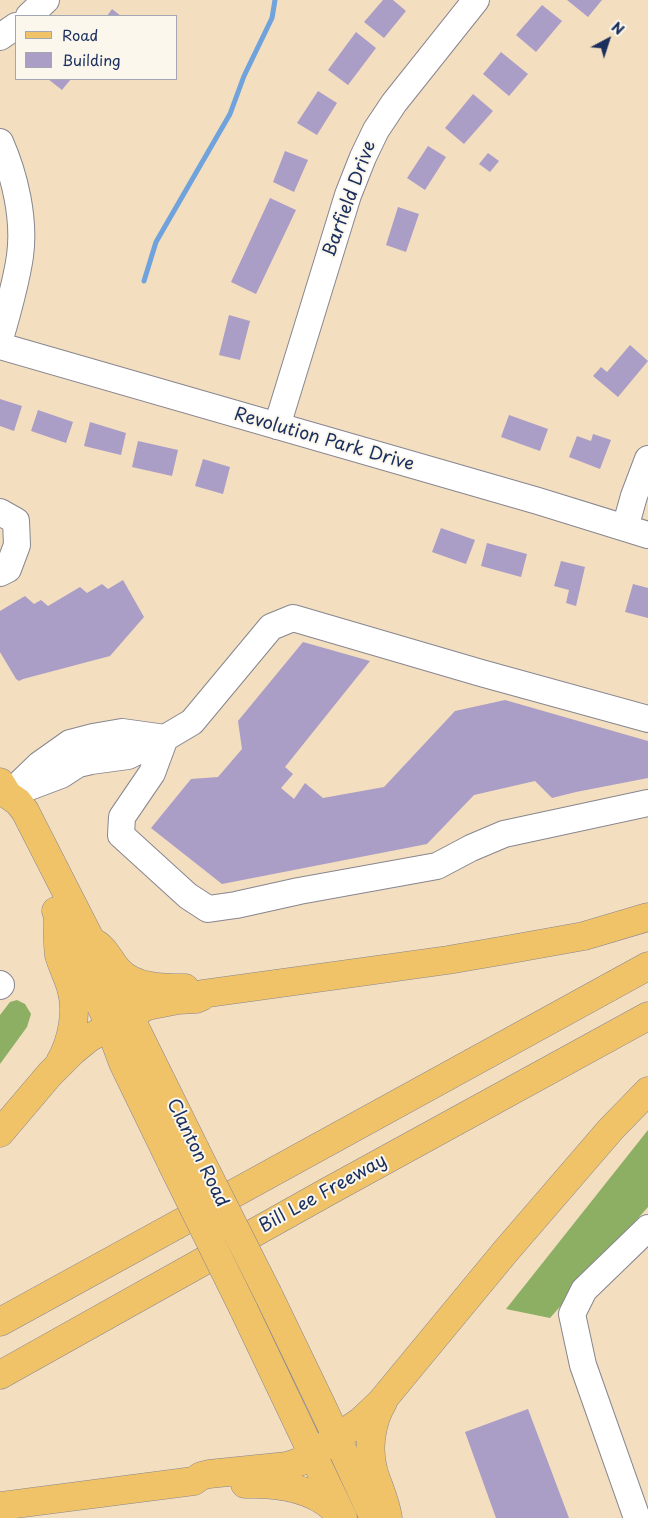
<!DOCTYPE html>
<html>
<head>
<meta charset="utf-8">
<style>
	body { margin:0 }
	#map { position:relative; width:648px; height:1518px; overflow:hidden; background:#f3dec0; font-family:"Playpen Sans",sans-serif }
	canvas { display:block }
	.legend { position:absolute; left:15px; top:15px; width:162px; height:65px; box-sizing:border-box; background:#fbf7ec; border:1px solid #a1a7b3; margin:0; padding:6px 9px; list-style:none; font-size:15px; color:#1b2f5e }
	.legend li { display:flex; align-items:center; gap:10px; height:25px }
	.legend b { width:25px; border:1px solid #a1a7b3 }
	.north { position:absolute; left:583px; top:15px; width:50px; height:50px; -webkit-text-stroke:4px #fbf7ec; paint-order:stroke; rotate:40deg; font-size:14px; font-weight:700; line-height:20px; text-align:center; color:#1b2f5e }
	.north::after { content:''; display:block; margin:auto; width:18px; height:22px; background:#1b2f5e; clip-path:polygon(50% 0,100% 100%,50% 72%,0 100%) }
</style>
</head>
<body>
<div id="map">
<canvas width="648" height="1518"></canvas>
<ul class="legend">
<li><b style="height:6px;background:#f0c369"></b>Road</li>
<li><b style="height:14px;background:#aa9dc6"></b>Building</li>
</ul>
<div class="north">N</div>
</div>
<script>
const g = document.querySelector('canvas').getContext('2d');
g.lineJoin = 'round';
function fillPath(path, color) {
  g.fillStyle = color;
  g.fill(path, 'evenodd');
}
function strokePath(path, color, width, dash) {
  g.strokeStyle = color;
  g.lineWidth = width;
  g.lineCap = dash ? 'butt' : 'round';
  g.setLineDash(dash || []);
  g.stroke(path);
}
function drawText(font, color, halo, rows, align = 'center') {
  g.font = font + ' "Playpen Sans",sans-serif';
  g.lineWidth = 4;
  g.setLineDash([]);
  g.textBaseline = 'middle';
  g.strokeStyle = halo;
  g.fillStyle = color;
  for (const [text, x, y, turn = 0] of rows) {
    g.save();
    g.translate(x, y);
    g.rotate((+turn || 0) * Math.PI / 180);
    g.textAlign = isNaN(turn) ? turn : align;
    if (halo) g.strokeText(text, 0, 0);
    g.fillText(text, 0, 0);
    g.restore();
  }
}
const forest = new Path2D(`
	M 17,1000 L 25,1004 L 31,1014 L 27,1027 L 0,1064 L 0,1015 L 10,1002 Z
	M 648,1130 L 648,1207 L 550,1318 L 506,1309 Z`);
const stream = new Path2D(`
	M 144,281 L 156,242 L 230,114 L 244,76 L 272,18 L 275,0`);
const building = new Path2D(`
	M 383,0 L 393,0 L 406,11 L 384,38 L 364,22 Z
	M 567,0 L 602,0 L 588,17 Z
	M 542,5 L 562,21 L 536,52 L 516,35 Z
	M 112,9 L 121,16 L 107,16 Z
	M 356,32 L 376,48 L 348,85 L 328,70 Z
	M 501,52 L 528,74 L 509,96 L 483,74 Z
	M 48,79 L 71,79 L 62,90 Z
	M 318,91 L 337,103 L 317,135 L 297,123 Z
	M 473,94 L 493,111 L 464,144 L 445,128 Z
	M 428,146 L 446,157 L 425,190 L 407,178 Z
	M 285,151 L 308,160 L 294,192 L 273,182 Z
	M 488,153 L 499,161 L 490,172 L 479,164 Z
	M 270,198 L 296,210 L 256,294 L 231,282 Z
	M 398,207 L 419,214 L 406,252 L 386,245 Z
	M 229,315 L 250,321 L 240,360 L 219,355 Z
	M 630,345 L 648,361 L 618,397 L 593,376 L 601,367 L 607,372 Z
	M 0,399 L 22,406 L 14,431 L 0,426 Z
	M 38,410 L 73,422 L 66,443 L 31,431 Z
	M 509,415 L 548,429 L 540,451 L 501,437 Z
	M 90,422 L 126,433 L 121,455 L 84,446 Z
	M 593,434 L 611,440 L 600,469 L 569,457 L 577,436 L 591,441 Z
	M 138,441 L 178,450 L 172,476 L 132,467 Z
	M 203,459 L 230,467 L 223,494 L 195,486 Z
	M 441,528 L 475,540 L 466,564 L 432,552 Z
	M 487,543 L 527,554 L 521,577 L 481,566 Z
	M 561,561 L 585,567 L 576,606 L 566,603 L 569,590 L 554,586 Z
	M 123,580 L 144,617 L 110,656 L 23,679 L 19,681 L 16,679 L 0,652 L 0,611 L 25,596 L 34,604 L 41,600 L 48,606 L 80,587 L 87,593 L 102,584 L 108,589 Z
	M 633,584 L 648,588 L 648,618 L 625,612 Z
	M 303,642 L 370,661 L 285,767 L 293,774 L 281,788 L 294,799 L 305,783 L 323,798 L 384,787 L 455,711 L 505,700 L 648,741 L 648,778 L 576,792 L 552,798 L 535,781 L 474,795 L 427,844 L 222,884 L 151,828 L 191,779 L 218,777 L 242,749 L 238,721 Z
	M 528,1409 L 569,1518 L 496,1518 L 465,1432 Z`);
const minor = new Path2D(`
	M 29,16 L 46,0
	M 0,37 L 16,26
	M 0,142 C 15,176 25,219 20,256 C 16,284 8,311 0,339
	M 0,346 L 538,501 L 648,535
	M 277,426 L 348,195 L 363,157 L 376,130 L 394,103 L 476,0
	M 0,512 L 16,521 L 17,545 L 8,569 L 0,573
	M 625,528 L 634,496 L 648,459
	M 165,738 L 122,732 L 93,737 L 70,743 L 39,765 L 8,795 L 61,775 L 78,764 L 91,761 L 128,756 L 165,738 L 192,722 L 271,627 L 293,618 L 481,673 L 648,719
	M 165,738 L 152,773 L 122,817 L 121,835 L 188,896 L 208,909 L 236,905 L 299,891 L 437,866 L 471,848 L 504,834 L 648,803
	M 0,984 L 1,985 L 0,986
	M 637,1518 L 583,1365 L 572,1314 L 584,1290 L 648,1228`);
const major = new Path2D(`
	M 0,782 L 8,795 L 18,802 L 25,811 L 129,1015 L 195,1149
	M 56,911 L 106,1017 L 123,1063 L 171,1162
	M 268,1294 L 322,1406 L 374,1518
	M 243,1308 L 343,1518`);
const highway = new Path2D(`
	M 58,916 C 58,929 57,943 59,955 C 62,966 68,977 71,988 C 78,1011 72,1041 60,1062
	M 92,942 C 104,945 110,962 118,970 C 133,988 164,988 185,988
	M 0,1133 L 50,1074 L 72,1052 L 89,1038 L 147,1006 L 178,1000 L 196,999 L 201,997 L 202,994 L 448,960 L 506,950 L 584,936 L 648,917
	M 0,1322 L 648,966
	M 0,1375 L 327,1192 L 648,1016
	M 383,1402 C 371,1422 367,1450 374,1473 C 379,1488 386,1503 388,1518
	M 245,1484 C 279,1483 320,1488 342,1518
	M 0,1506 L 194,1481 L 201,1476 L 209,1474 L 287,1466 L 299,1462 L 313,1454 L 361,1421 L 381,1402 L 505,1252 L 611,1129 L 648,1091`);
const majorBridge = new Path2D(`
	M 195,1149 L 268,1294
	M 171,1162 L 243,1308`);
const streetNames = [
	["Barfield Drive",350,199,-70],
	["Revolution Park Drive",324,440,16],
	["Clanton Road",197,1153,64],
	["Bill Lee Freeway",323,1194,-29]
];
fillPath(forest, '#8caf63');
strokePath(stream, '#70a3dc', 5);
fillPath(building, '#aa9dc6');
strokePath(minor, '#87868f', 28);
strokePath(major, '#87868f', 29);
strokePath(highway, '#87868f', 29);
strokePath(minor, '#fff', 26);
strokePath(major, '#f0c369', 28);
strokePath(highway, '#f0c369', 28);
strokePath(majorBridge, '#87868f', 29, []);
strokePath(majorBridge, '#f0c369', 28);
drawText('18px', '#1b2f5e', '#fbf7ec', streetNames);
</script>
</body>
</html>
